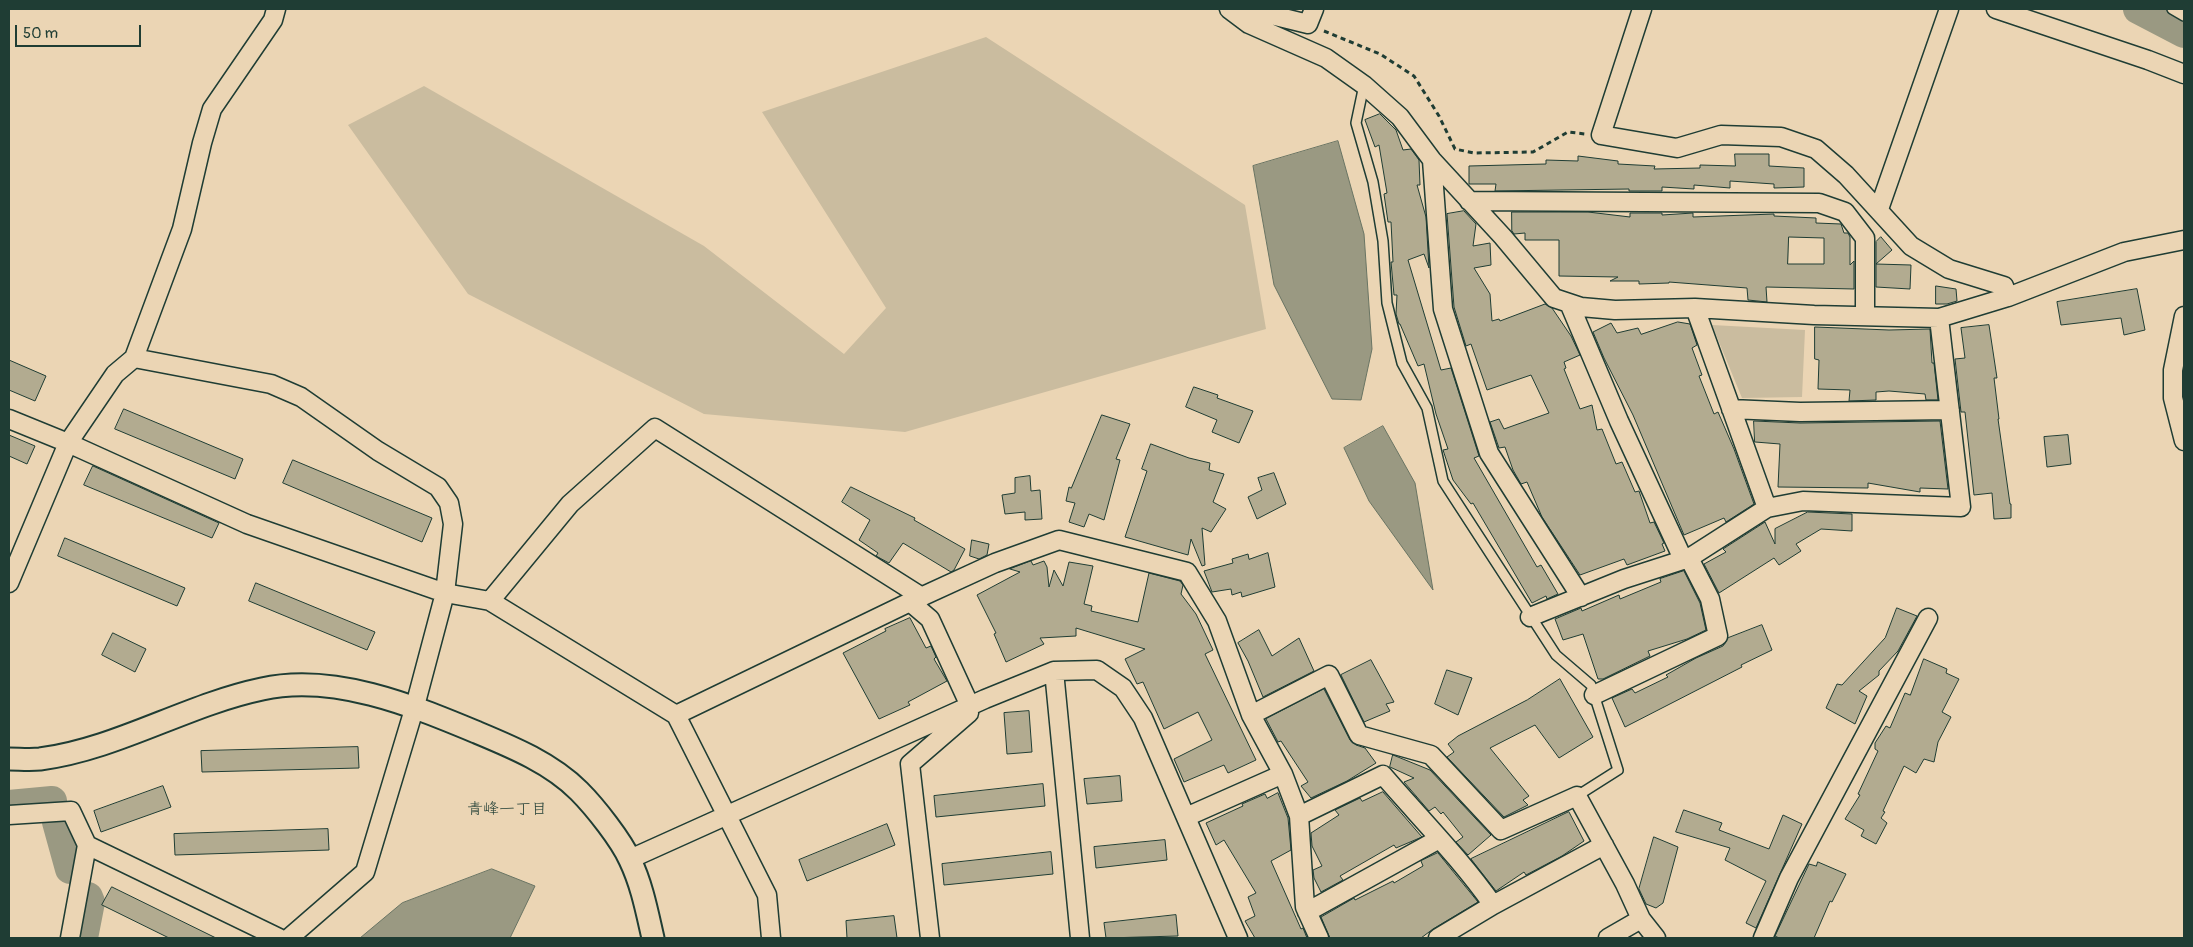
<!DOCTYPE html>
<html>
<head>
<meta charset="utf-8">
<style>
	body { margin:0 }
	#map { position:relative; width:2193px; height:947px; overflow:hidden; background:#ebd5b4; font-family:Pangolin,sans-serif }
	canvas { display:block }
	.frame { position:absolute; inset:0; border:10px solid #1f3d34; pointer-events:none }
	.scale { position:absolute; left:15px; top:25px; width:126px; height:22px; box-sizing:border-box; border:2px solid #1f3d34; border-top:0; padding-left:6px; font-size:15px; line-height:18px; white-space:nowrap; color:#1f3d34; -webkit-text-stroke:4px #ebd5b4; paint-order:stroke }
</style>
</head>
<body>
<div id="map">
<canvas width="2193" height="947"></canvas>
<div class="frame"></div>
<div class="scale">50 m</div>
</div>
<script>
const g = document.querySelector('canvas').getContext('2d');
g.lineJoin = 'round';
function fillPath(path, color) {
  g.fillStyle = color;
  g.fill(path, 'evenodd');
}
function strokePath(path, color, width, dash) {
  g.strokeStyle = color;
  g.lineWidth = width;
  g.lineCap = dash ? 'butt' : 'round';
  g.setLineDash(dash || []);
  g.stroke(path);
}
function drawText(font, color, halo, rows, align = 'center') {
  g.font = font + ' Pangolin,"Klee One",sans-serif';
  g.lineWidth = 4;
  g.setLineDash([]);
  g.textBaseline = 'middle';
  g.strokeStyle = halo;
  g.fillStyle = color;
  for (const [text, x, y, turn = 0] of rows) {
    g.save();
    g.translate(x, y);
    g.rotate((+turn || 0) * Math.PI / 180);
    g.textAlign = isNaN(turn) ? turn : align;
    if (halo) g.strokeText(text, 0, 0);
    g.fillText(text, 0, 0);
    g.restore();
  }
}
const green = new Path2D(`
	M 986,37 L 1245,205 L 1266,329 L 905,432 L 704,414 L 468,294 L 348,125 L 424,86 L 704,246 L 844,354 L 886,308 L 762,112 Z
	M 1712,325 L 1805,330 L 1802,397 L 1742,398 Z`);
const water = new Path2D(`
	M 1338,141 L 1364,234 L 1372,349 L 1361,400 L 1332,399 L 1274,285 L 1253,166 Z
	M 1383,426 L 1415,483 L 1433,590 L 1369,501 L 1344,448 Z
	M 492,869 L 535,886 L 510,938 L 360,938 L 402,903 Z`);
const river = new Path2D(`
	M 2138,9 L 2184,33
	M 9,805 L 52,801
	M 57,822 L 70,869
	M 83,938 L 90,902 L 88,897`);
const building = new Path2D(`
	M 1380,114 L 1396,130 L 1403,150 L 1411,149 L 1419,160 L 1420,185 L 1417,185 L 1426,217 L 1429,268 L 1424,254 L 1408,260 L 1441,370 L 1451,368 L 1479,456 L 1474,458 L 1537,567 L 1541,565 L 1558,594 L 1547,599 L 1546,596 L 1532,603 L 1473,503 L 1471,504 L 1453,480 L 1443,450 L 1448,449 L 1436,414 L 1424,364 L 1418,366 L 1400,324 L 1399,324 L 1396,314 L 1397,295 L 1394,295 L 1391,262 L 1393,262 L 1391,222 L 1388,222 L 1384,194 L 1387,193 L 1379,145 L 1375,147 L 1365,120 Z
	M 1735,154 L 1769,154 L 1769,166 L 1804,168 L 1804,187 L 1774,188 L 1774,184 L 1730,181 L 1730,188 L 1694,185 L 1694,189 L 1662,187 L 1662,191 L 1629,191 L 1629,189 L 1495,191 L 1496,184 L 1469,184 L 1469,166 L 1546,164 L 1546,160 L 1578,161 L 1578,156 L 1618,161 L 1618,164 L 1655,166 L 1654,169 L 1700,168 L 1700,165 L 1735,166 Z
	M 1464,211 L 1476,224 L 1473,246 L 1490,243 L 1491,265 L 1474,268 L 1490,294 L 1492,321 L 1499,319 L 1500,321 L 1545,304 L 1552,308 L 1571,336 L 1580,355 L 1564,362 L 1566,368 L 1564,369 L 1580,409 L 1592,405 L 1597,430 L 1602,429 L 1616,464 L 1622,462 L 1635,492 L 1639,491 L 1650,523 L 1654,522 L 1664,543 L 1662,544 L 1665,551 L 1627,565 L 1624,559 L 1580,575 L 1542,517 L 1527,482 L 1521,484 L 1513,470 L 1505,447 L 1499,448 L 1490,422 L 1499,419 L 1504,429 L 1549,413 L 1531,375 L 1487,390 L 1471,344 L 1466,346 L 1454,307 L 1447,214 Z
	M 1512,212 L 1588,212 L 1630,217 L 1630,213 L 1662,213 L 1662,215 L 1693,213 L 1693,217 L 1774,214 L 1774,216 L 1816,218 L 1816,223 L 1841,224 L 1844,233 L 1848,233 L 1850,237 L 1850,265 L 1854,261 L 1854,289 L 1766,287 L 1767,302 L 1748,300 L 1747,288 L 1669,282 L 1669,283 L 1639,284 L 1639,281 L 1610,281 L 1618,277 L 1559,276 L 1559,240 L 1525,240 L 1525,233 L 1514,234 L 1512,231 ZM 1789,237 L 1824,238 L 1824,264 L 1788,264 Z
	M 1881,237 L 1892,250 L 1876,264 L 1911,265 L 1910,289 L 1876,287 L 1876,242 Z
	M 1936,286 L 1956,289 L 1957,301 L 1947,304 L 1936,304 Z
	M 2137,289 L 2145,330 L 2124,335 L 2121,318 L 2061,325 L 2057,302 Z
	M 1678,322 L 1690,324 L 1697,345 L 1692,348 L 1702,375 L 1699,376 L 1714,414 L 1718,412 L 1734,449 L 1754,504 L 1726,522 L 1724,518 L 1684,535 L 1633,415 L 1604,358 L 1593,332 L 1611,323 L 1617,333 L 1638,328 L 1641,334 Z
	M 1989,325 L 1997,378 L 1994,378 L 1999,419 L 1998,419 L 2010,504 L 2011,504 L 2011,518 L 1994,519 L 1992,493 L 1974,495 L 1965,412 L 1961,412 L 1955,359 L 1965,358 L 1961,328 Z
	M 1815,327 L 1889,330 L 1930,329 L 1932,363 L 1934,363 L 1938,400 L 1926,400 L 1925,394 L 1889,391 L 1876,392 L 1876,400 L 1849,401 L 1850,390 L 1818,389 L 1819,360 L 1815,359 Z
	M 9,360 L 46,376 L 35,401 L 9,390 Z
	M 1194,387 L 1218,395 L 1217,398 L 1253,411 L 1239,443 L 1212,432 L 1217,420 L 1186,407 Z
	M 124,409 L 243,459 L 235,479 L 115,429 Z
	M 1102,415 L 1130,424 L 1116,459 L 1120,460 L 1104,520 L 1089,514 L 1084,527 L 1069,522 L 1075,503 L 1066,501 L 1069,487 L 1071,488 Z
	M 1754,421 L 1800,423 L 1940,421 L 1948,489 L 1920,488 L 1920,492 L 1868,483 L 1868,488 L 1778,487 L 1780,444 L 1755,442 Z
	M 9,435 L 35,446 L 27,464 L 9,456 Z
	M 2068,435 L 2071,464 L 2047,467 L 2044,437 Z
	M 1151,444 L 1189,458 L 1210,463 L 1209,470 L 1224,474 L 1213,502 L 1226,509 L 1211,532 L 1202,528 L 1205,565 L 1202,566 L 1191,539 L 1188,555 L 1125,537 L 1147,471 L 1142,469 Z
	M 293,460 L 432,518 L 422,542 L 283,483 Z
	M 93,466 L 219,523 L 212,538 L 84,485 Z
	M 1274,473 L 1286,504 L 1257,519 L 1248,497 L 1262,490 L 1258,478 Z
	M 1030,476 L 1031,491 L 1040,490 L 1042,519 L 1025,520 L 1025,512 L 1005,514 L 1002,495 L 1015,493 L 1015,478 Z
	M 851,487 L 915,518 L 914,520 L 965,549 L 954,570 L 951,572 L 903,543 L 889,563 L 876,556 L 878,553 L 859,540 L 870,520 L 842,502 Z
	M 1808,512 L 1852,514 L 1852,531 L 1821,529 L 1796,544 L 1801,551 L 1779,565 L 1774,558 L 1719,593 L 1704,564 L 1726,552 L 1723,549 L 1765,522 L 1775,544 L 1775,529 Z
	M 65,538 L 185,588 L 177,606 L 58,556 Z
	M 972,540 L 989,544 L 987,555 L 979,559 L 970,556 Z
	M 1268,553 L 1275,587 L 1242,597 L 1241,592 L 1232,595 L 1231,589 L 1212,592 L 1204,571 L 1233,563 L 1232,559 L 1248,554 L 1249,559 Z
	M 1031,561 L 1033,565 L 1044,561 L 1047,567 L 1049,587 L 1054,570 L 1063,586 L 1069,562 L 1093,566 L 1084,604 L 1092,606 L 1091,611 L 1138,622 L 1149,573 L 1180,581 L 1183,585 L 1181,594 L 1196,614 L 1213,650 L 1205,654 L 1256,760 L 1228,773 L 1224,765 L 1184,782 L 1174,759 L 1212,740 L 1198,712 L 1164,729 L 1143,682 L 1137,684 L 1125,659 L 1145,649 L 1076,628 L 1076,636 L 1040,638 L 1044,644 L 1006,662 L 994,634 L 996,633 L 977,595 L 1020,572 L 1010,569 Z
	M 1684,571 L 1700,603 L 1706,630 L 1687,639 L 1648,651 L 1650,656 L 1603,679 L 1598,679 L 1583,634 L 1563,640 L 1555,619 L 1581,608 L 1582,611 L 1619,595 L 1620,599 L 1661,582 L 1660,579 Z
	M 256,583 L 375,632 L 367,650 L 249,601 Z
	M 1897,608 L 1917,616 L 1898,651 L 1879,671 L 1879,675 L 1859,691 L 1867,696 L 1855,724 L 1826,708 L 1837,684 L 1842,685 L 1885,638 Z
	M 910,618 L 926,648 L 931,646 L 936,657 L 934,659 L 947,681 L 908,702 L 910,705 L 879,719 L 843,653 L 886,631 L 885,629 Z
	M 1762,625 L 1772,650 L 1741,665 L 1742,667 L 1625,727 L 1612,698 L 1632,689 L 1635,693 L 1668,677 L 1666,675 L 1696,658 L 1723,646 L 1728,638 Z
	M 1259,630 L 1272,656 L 1299,638 L 1314,671 L 1263,697 L 1248,661 L 1238,643 Z
	M 113,633 L 146,649 L 135,672 L 102,655 Z
	M 1924,659 L 1947,669 L 1946,673 L 1959,679 L 1942,712 L 1951,717 L 1938,742 L 1934,762 L 1924,759 L 1916,773 L 1904,766 L 1883,811 L 1885,812 L 1881,818 L 1887,823 L 1876,844 L 1861,836 L 1864,830 L 1845,819 L 1860,795 L 1858,794 L 1878,751 L 1875,749 L 1875,743 L 1886,726 L 1890,728 L 1905,693 L 1910,695 Z
	M 1371,660 L 1394,702 L 1386,704 L 1390,711 L 1364,722 L 1341,675 Z
	M 1447,670 L 1472,678 L 1458,715 L 1435,704 Z
	M 1560,679 L 1593,737 L 1559,758 L 1535,725 L 1490,748 L 1529,796 L 1523,800 L 1528,805 L 1504,817 L 1447,757 L 1454,752 L 1448,744 L 1458,736 L 1527,700 Z
	M 1324,689 L 1350,740 L 1356,745 L 1365,748 L 1376,763 L 1347,781 L 1311,798 L 1301,786 L 1308,782 L 1281,741 L 1278,742 L 1266,719 Z
	M 1029,711 L 1032,752 L 1007,754 L 1004,713 Z
	M 358,747 L 359,768 L 202,772 L 201,751 Z
	M 1393,755 L 1430,770 L 1491,835 L 1468,855 L 1456,842 L 1463,837 L 1443,812 L 1441,814 L 1435,807 L 1429,811 L 1404,782 L 1414,778 L 1390,767 Z
	M 1120,776 L 1122,801 L 1087,804 L 1084,779 Z
	M 1043,784 L 1045,806 L 936,817 L 934,796 Z
	M 163,786 L 171,807 L 101,832 L 94,811 Z
	M 1383,792 L 1422,837 L 1396,848 L 1394,845 L 1340,876 L 1343,880 L 1321,892 L 1314,878 L 1313,870 L 1322,866 L 1312,846 L 1311,833 L 1339,815 L 1335,810 L 1360,798 L 1362,801 Z
	M 1278,793 L 1288,818 L 1291,850 L 1271,861 L 1301,929 L 1303,928 L 1307,938 L 1255,938 L 1245,921 L 1255,916 L 1248,897 L 1256,893 L 1224,840 L 1216,845 L 1206,823 L 1243,806 L 1242,804 L 1265,794 L 1267,798 Z
	M 1684,810 L 1722,823 L 1719,830 L 1769,849 L 1783,815 L 1802,824 L 1756,928 L 1746,923 L 1766,881 L 1725,860 L 1730,848 L 1676,832 Z
	M 1569,812 L 1584,841 L 1562,856 L 1526,875 L 1524,872 L 1496,891 L 1471,859 Z
	M 887,824 L 895,845 L 807,881 L 799,860 Z
	M 328,829 L 329,850 L 175,855 L 174,834 Z
	M 1654,837 L 1678,847 L 1663,903 L 1656,908 L 1646,904 L 1639,889 Z
	M 1165,840 L 1167,860 L 1096,868 L 1094,847 Z
	M 1051,852 L 1053,874 L 944,885 L 942,864 Z
	M 1438,853 L 1478,902 L 1433,929 L 1421,938 L 1330,938 L 1321,917 L 1354,898 L 1355,900 L 1393,881 L 1394,883 L 1423,866 L 1421,861 Z
	M 1818,862 L 1846,874 L 1832,902 L 1830,901 L 1814,938 L 1779,938 L 1775,936 L 1809,864 L 1816,866 Z
	M 112,887 L 216,938 L 169,938 L 102,905 Z
	M 1176,915 L 1178,936 L 1106,938 L 1104,923 Z
	M 894,916 L 897,938 L 847,938 L 846,921 Z`);
const path = new Path2D(`
	M 1324,31 L 1380,54 L 1414,76 L 1439,116 L 1455,149 L 1474,153 L 1533,152 L 1568,132 L 1585,134`);
const service = new Path2D(`
	M 2172,9 L 2184,16
	M 1364,85 L 1356,123 L 1373,182 L 1383,241 L 1387,303 L 1402,363 L 1427,408 L 1443,481 L 1556,655 L 1591,685 L 1618,770 L 1577,796`);
const minor = new Path2D(`
	M 1229,9 L 1249,24 L 1326,58 L 1364,85 L 1400,117 L 1432,160 L 1503,237 L 1554,298 L 1581,307 L 1615,310 L 1695,308 L 1814,315 L 1939,318 L 2008,297 L 2124,252 L 2184,240
	M 1247,9 L 1308,24 L 1314,9
	M 1642,9 L 1601,135 L 1677,148 L 1721,135 L 1781,137 L 1816,149 L 1846,175 L 1911,246 L 1949,269 L 2004,286 L 2008,297
	M 1996,9 L 2148,60 L 2184,74
	M 1432,160 L 1443,309 L 1489,453 L 1581,597
	M 1469,201 L 1819,203 L 1845,212 L 1865,238 L 1865,316
	M 1879,209 L 1949,9
	M 1569,303 L 1619,421 L 1683,559
	M 1695,308 L 1767,508
	M 2184,316 L 2173,370 L 2173,398 L 2184,441
	M 134,358 L 271,384 L 301,397 L 378,451 L 438,487 L 449,503 L 453,524 L 445,593 L 415,706 L 365,872 L 289,938
	M 1731,409 L 1800,412 L 1950,410
	M 9,419 L 68,443 L 247,524 L 445,593 L 490,601 L 676,715 L 767,895 L 771,938
	M 9,583 L 68,443 L 115,374 L 134,358 L 182,229 L 202,143 L 212,109 L 273,20 L 276,9
	M 490,601 L 570,504 L 655,428 L 922,597
	M 910,602 L 930,619 L 970,706
	M 1530,617 L 1624,579 L 1689,558 L 1767,508 L 1803,501 L 1961,507 L 1939,318
	M 1054,671 L 1080,938
	M 1594,695 L 1718,636 L 1710,599 L 1689,558
	M 676,715 L 910,602 L 995,563 L 1059,540 L 1187,572 L 1217,621 L 1251,715 L 1283,774 L 1299,816 L 1305,907 L 1319,938
	M 1251,715 L 1329,675 L 1359,735 L 1431,755 L 1501,830 L 1577,796 L 1625,884 L 1641,919 L 1608,938
	M 9,815 L 71,811 L 87,845 L 70,938
	M 1299,816 L 1383,775 C 1420,818 1460,858 1493,905 L 1604,845
	M 1186,817 L 1283,774
	M 87,845 L 279,938
	M 630,859 L 985,699 L 1054,671 L 1097,670 L 1123,688 L 1143,718 L 1238,938
	M 1307,912 L 1439,839
	M 1641,919 L 1656,938
	M 930,938 L 910,764 L 969,713
	M 1438,938 L 1493,905
	M 1763,938 L 1789,878 L 1928,618`);
const tertiary = new Path2D(`
	M 9,759 C 19,759 30,760 40,759 C 117,749 186,705 262,689 C 333,673 411,705 476,732 C 512,747 551,763 579,791 C 595,807 621,840 630,860 C 642,885 647,912 653,938`);
const neighbourhoodNames = [
	["青峰一丁目",507,810]
];
fillPath(green, '#cabc9f');
fillPath(water, '#9a9982');
strokePath(water, '#697463', 1);
strokePath(river, '#9a9982', 30);
fillPath(building, '#b2ab90');
strokePath(building, '#1f3d34', 1);
strokePath(service, '#1f3d34', 12);
strokePath(minor, '#1f3d34', 21);
strokePath(tertiary, '#1f3d34', 25);
strokePath(path, '#1f3d34', 3, [5, 4]);
strokePath(service, '#ebd5b4', 9);
strokePath(minor, '#ebd5b4', 18);
strokePath(tertiary, '#ebd5b4', 21);
drawText('16px', '#1f3d34', '#ebd5b4', neighbourhoodNames);
</script>
</body>
</html>
